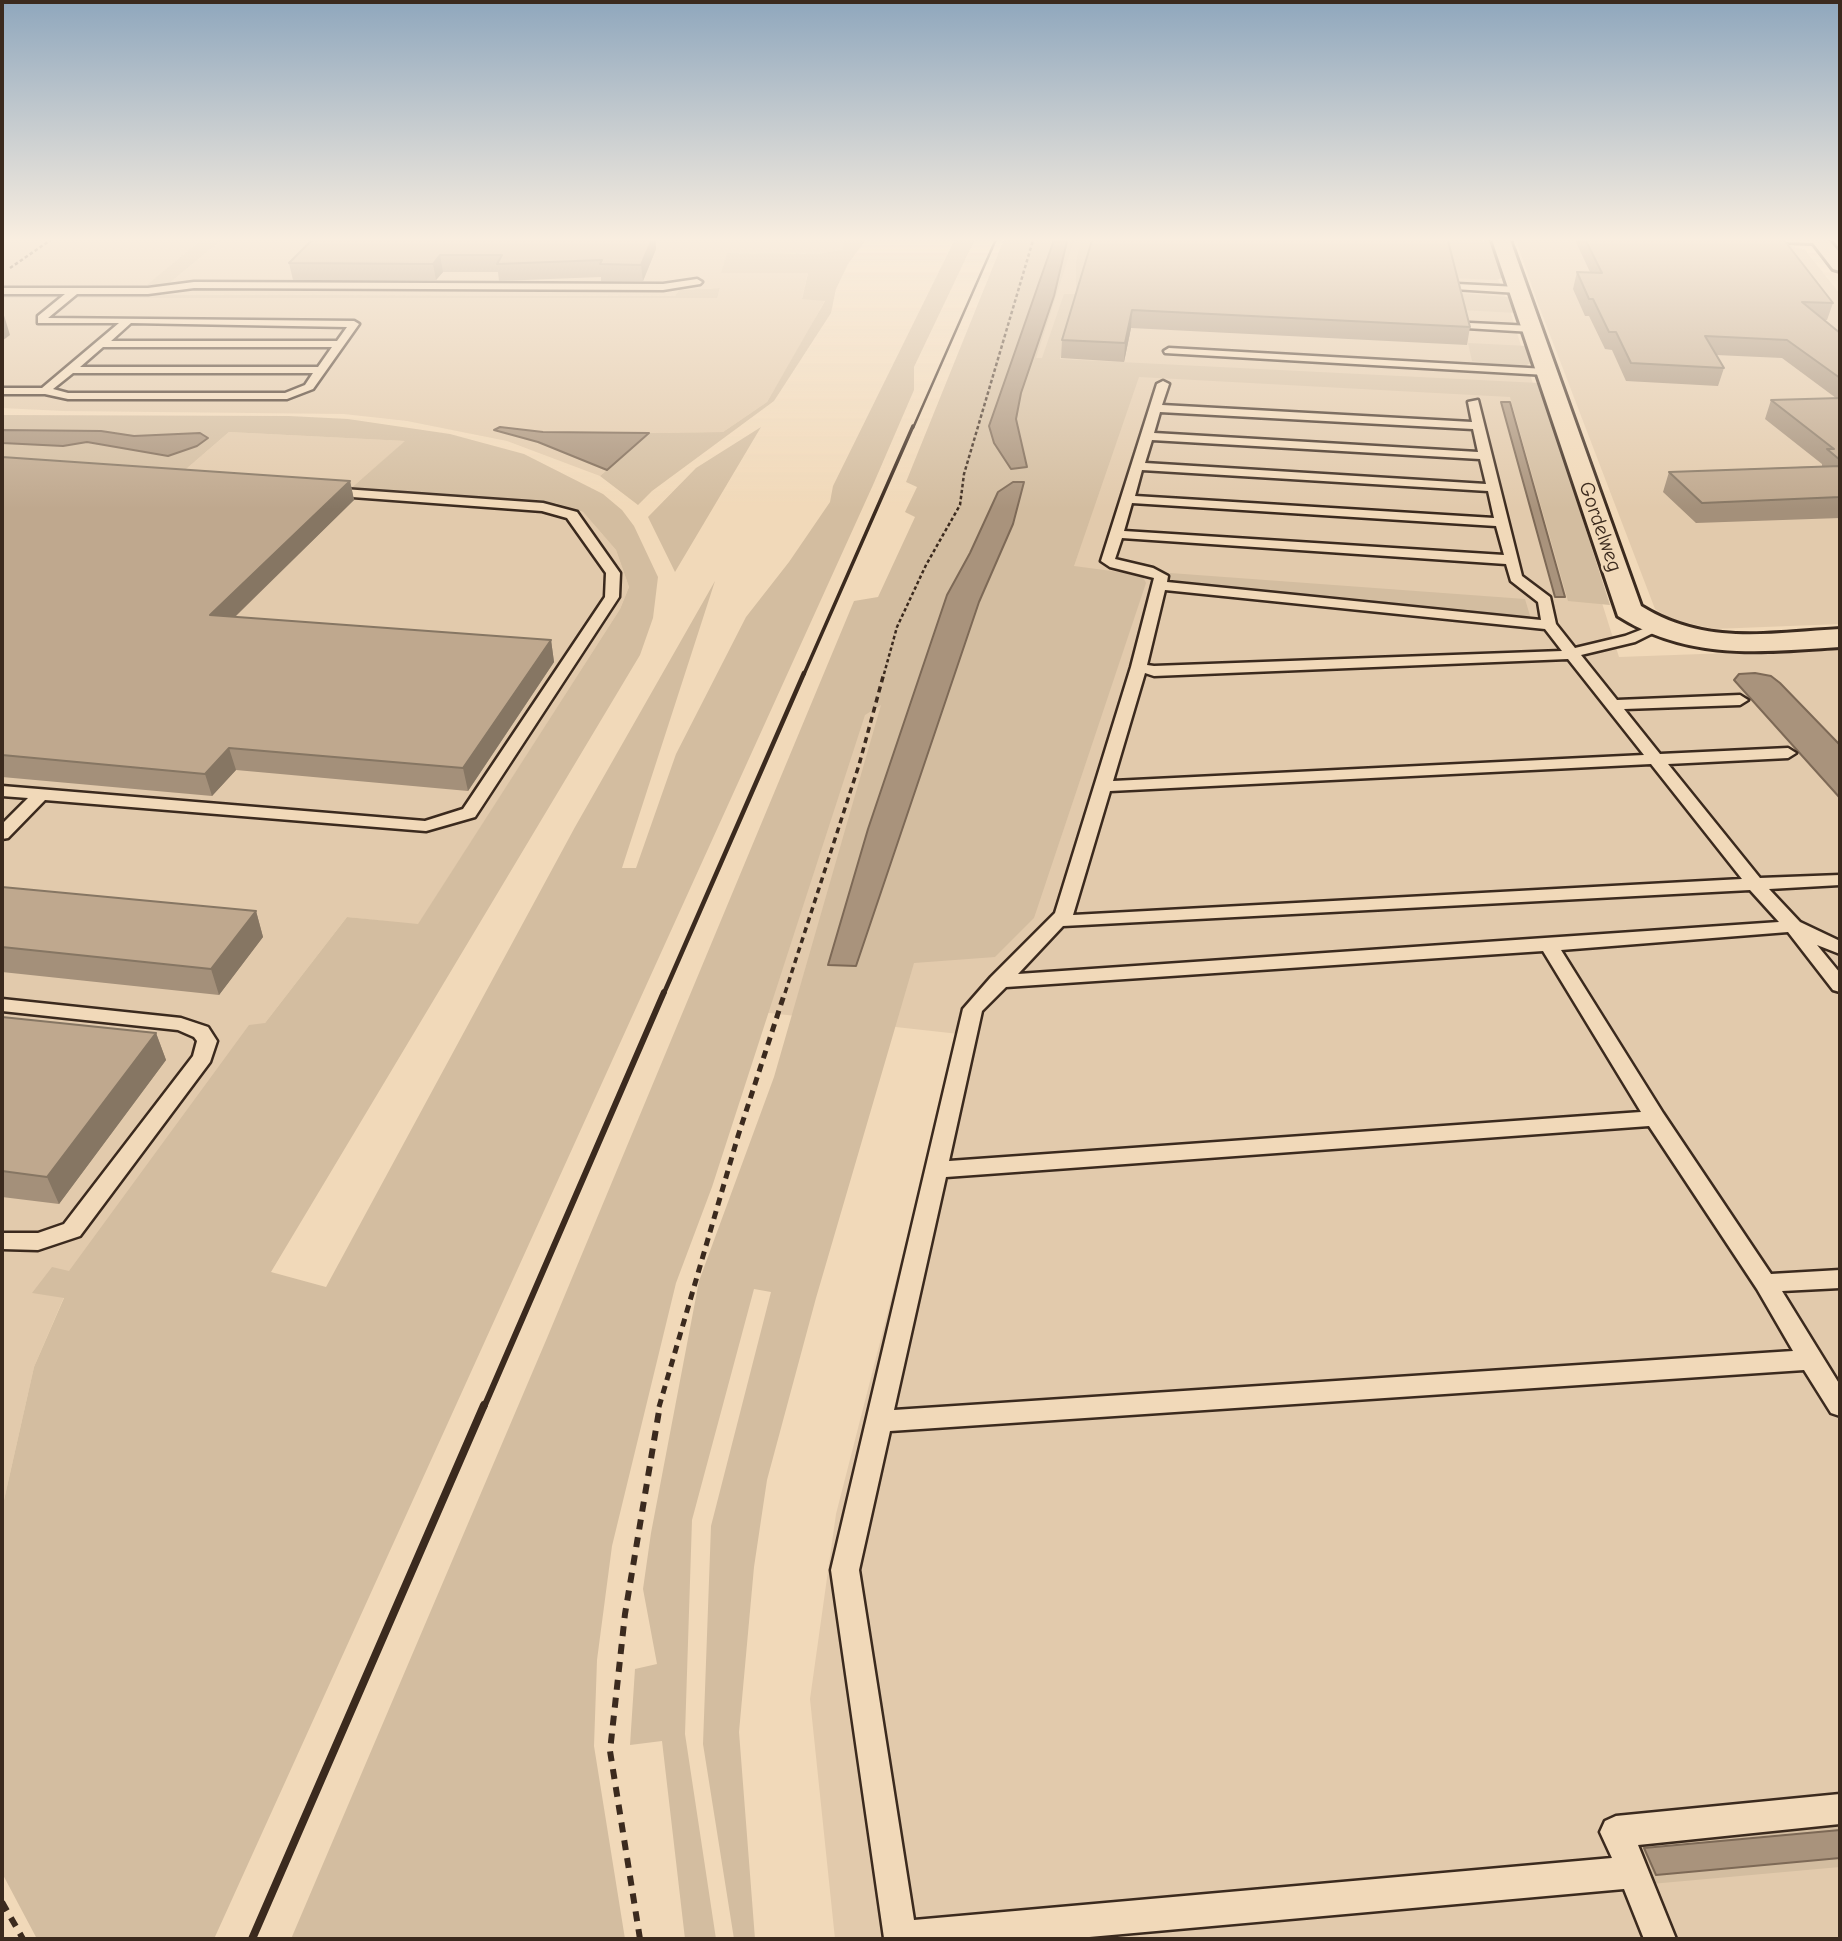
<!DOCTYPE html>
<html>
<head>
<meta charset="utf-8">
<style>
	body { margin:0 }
	#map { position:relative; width:1842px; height:1941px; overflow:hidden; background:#f1d9b9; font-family:"Comic Neue",sans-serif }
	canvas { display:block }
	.frame { position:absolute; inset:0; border:4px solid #3b2a1e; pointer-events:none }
</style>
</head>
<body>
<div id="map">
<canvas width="1842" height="1941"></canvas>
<div class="frame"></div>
</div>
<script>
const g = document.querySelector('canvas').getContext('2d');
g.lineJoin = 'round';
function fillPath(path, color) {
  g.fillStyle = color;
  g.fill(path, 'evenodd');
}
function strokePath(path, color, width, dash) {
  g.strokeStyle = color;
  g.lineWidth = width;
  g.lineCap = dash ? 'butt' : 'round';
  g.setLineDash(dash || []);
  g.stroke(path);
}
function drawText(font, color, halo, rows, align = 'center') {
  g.font = font + ' "Comic Neue",sans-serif';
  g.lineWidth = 5;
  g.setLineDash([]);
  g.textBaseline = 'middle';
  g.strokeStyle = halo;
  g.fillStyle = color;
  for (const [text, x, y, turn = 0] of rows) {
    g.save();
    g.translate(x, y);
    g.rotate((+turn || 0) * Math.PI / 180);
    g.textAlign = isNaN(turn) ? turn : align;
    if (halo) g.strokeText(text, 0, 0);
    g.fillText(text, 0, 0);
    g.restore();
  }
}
const built = new Path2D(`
	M 2,237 L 204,237 L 148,285 L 166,286 L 224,238 L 211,237 L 845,237 L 844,249 L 818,254 L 727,253 L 722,273 L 808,273 L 802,298 L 825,300 L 807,334 L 767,402 L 723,432 L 649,433 L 600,476 L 507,441 L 407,421 L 344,414 L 63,411 L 2,408 L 2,298 L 716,298 L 720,288 L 679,290 L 675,296 L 2,294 Z
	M 1021,237 L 1482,237 L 1507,301 L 1619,657 L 1840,649 L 1840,1939 L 835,1939 L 810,1699 L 836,1514 L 959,1034 L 751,1011 Z
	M 1517,237 L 1690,237 L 1771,240 L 1805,250 L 1840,294 L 1840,624 L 1714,629 L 1670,619 L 1655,609 L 1537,301 L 1518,246 Z
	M 229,432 L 406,441 L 351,488 L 555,503 L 583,512 L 616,550 L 629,587 L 620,609 L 418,925 L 347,917 L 265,1023 L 64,1297 L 34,1367 L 2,1509 L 2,458 L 185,470 Z`);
const green = new Path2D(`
	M 204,237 L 224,238 L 166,286 L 147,285 Z
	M 845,237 L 868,237 L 848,264 L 836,289 L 831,313 L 774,401 L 652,491 L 638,505 L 600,476 L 649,433 L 723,432 L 767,402 L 825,301 L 802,299 L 808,273 L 721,273 L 727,253 L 818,254 L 843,249 Z
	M 956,237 L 976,237 L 914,367 L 914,390 L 873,485 L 214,1939 L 37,1939 L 2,1873 L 2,1509 L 34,1367 L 64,1298 L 32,1293 L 52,1267 L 69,1271 L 249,1025 L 265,1023 L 347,917 L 418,924 L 620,609 L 629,587 L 616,550 L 583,512 L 555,503 L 350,489 L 405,441 L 229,432 L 185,470 L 2,458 L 2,415 L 289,416 L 348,419 L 450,434 L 524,454 L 603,494 L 622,510 L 634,526 L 658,577 L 653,618 L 640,655 L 271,1272 L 326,1287 L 575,827 L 715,581 L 622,868 L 636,868 L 676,754 L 746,617 L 789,562 L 830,502 L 833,486 Z
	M 1005,237 L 1075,237 L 1036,358 L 1042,358 L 1064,294 L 1076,294 L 1076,262 L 1082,237 L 1096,237 L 1060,359 L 1539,383 L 1610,605 L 1568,601 L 1510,397 L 1139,377 L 1074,566 L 1142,575 L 1146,583 L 1034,918 L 995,957 L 914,963 L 816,1298 L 767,1480 L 754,1567 L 739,1732 L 755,1939 L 734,1939 L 703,1744 L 711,1526 L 771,1292 L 754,1289 L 692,1520 L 685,1734 L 716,1939 L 685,1939 L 662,1741 L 630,1745 L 635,1669 L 657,1664 L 643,1589 L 651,1533 L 699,1281 L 774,1077 L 881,705 L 865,715 L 712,1187 L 676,1283 L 612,1546 L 597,1660 L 594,1746 L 625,1939 L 291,1939 L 547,1338 L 854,601 L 878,597 L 915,517 L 905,512 L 917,487 L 906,482 Z
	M 1484,237 L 1493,237 L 1505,277 L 1496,280 L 1452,278 L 1443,241 L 1484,242 Z
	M 720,288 L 717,298 L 2,298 L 2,294 L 675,296 L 679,290 Z
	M 1456,293 L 1509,297 L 1513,298 L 1517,313 L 1460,310 Z
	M 1468,343 L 1528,346 L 1534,362 L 1519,368 L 1481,366 L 1480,362 L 1472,361 Z
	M 761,427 L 675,572 L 648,517 L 696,468 Z
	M 1170,573 L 1525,599 L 1531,619 L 1170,580 Z
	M 1840,1817 L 1840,1867 L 1651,1884 L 1631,1836 Z`);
const water = new Path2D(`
	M 1055,237 L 1068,237 L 1054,296 L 1021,393 L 1016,419 L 1027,467 L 1011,469 L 994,443 L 989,426 Z
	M 1501,402 L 1510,402 L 1565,597 L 1555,597 Z
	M 500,427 L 543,432 L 649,433 L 607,470 L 538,442 L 494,430 Z
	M 2,430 L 101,431 L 134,436 L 200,433 L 208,438 L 197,446 L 168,456 L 87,442 L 63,446 L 2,443 Z
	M 1013,482 L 1024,482 L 1013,524 L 979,602 L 856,966 L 828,965 L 868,829 L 947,595 L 970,553 L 998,492 Z
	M 1755,673 L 1771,676 L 1780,683 L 1840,745 L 1840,798 L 1734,680 L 1739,674 Z
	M 1840,1830 L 1840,1858 L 1656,1875 L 1644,1848 Z`);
const pathFar3 = new Path2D(`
	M 10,268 L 55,237
	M 884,674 L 897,627 L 926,565 L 960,505 L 964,474 L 1034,237`);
const pathFar2 = new Path2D(`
	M 785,993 L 859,765 L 884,673`);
const pathFar1 = new Path2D(`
	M 659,1407 L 738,1136 L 785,992`);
const path = new Path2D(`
	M 2,1902 L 23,1939
	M 640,1939 L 610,1751 L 625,1614 L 660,1405`);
const service = new Path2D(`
	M 697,279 L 702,282 L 700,284 L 663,290 L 194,288 L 148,294 L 77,294 L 48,318 L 354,321 L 359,324 L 313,389 L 287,399 L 68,399 L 45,394 L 2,394 L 2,388 L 42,388 L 119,323 L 38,323 L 38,316 L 65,294 L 2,294 L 2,288 L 148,288 L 194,282 L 663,284 ZM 131,323 L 347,327 L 337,341 L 111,341 ZM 103,347 L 332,347 L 318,367 L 80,367 ZM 73,373 L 313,373 L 305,385 L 285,393 L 68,393 L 53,389 Z
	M 1457,284 L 1518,287 L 1523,290 L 1518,293 L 1454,289 L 1454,285 Z
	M 1470,323 L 1532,326 L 1537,329 L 1532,332 L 1466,328 L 1465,326 Z
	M 1169,348 L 1546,369 L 1551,372 L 1546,375 L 1165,353 L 1164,351 Z
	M 1163,381 L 1169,384 L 1162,405 L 1472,422 L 1468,402 L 1478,400 L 1522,576 L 1550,597 L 1556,624 L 1575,648 L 1625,636 L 1656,624 L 1663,628 L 1635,642 L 1581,655 L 1617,700 L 1740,695 L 1748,700 L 1740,705 L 1624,709 L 1660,754 L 1788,748 L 1796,753 L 1788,758 L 1668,764 L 1760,878 L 1840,875 L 1840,885 L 1769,889 L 1800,922 L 1840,941 L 1840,954 L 1817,945 L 1840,973 L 1840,992 L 1833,990 L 1788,932 L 1561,950 L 1663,1113 L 1771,1274 L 1840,1270 L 1840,1288 L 1782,1291 L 1840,1385 L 1840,1416 L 1831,1413 L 1804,1370 L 890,1431 L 859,1570 L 914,1920 L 1612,1858 L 1600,1832 L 1605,1821 L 1616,1816 L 1840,1794 L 1840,1824 L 1638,1845 L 1676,1939 L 1644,1939 L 1624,1889 L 1067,1939 L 884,1938 L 831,1570 L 963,1009 L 991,977 L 1055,913 L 1131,667 L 1154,578 L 1110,567 L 1101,561 L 1157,384 ZM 1160,412 L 1473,429 L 1478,452 L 1154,433 ZM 1152,440 L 1480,459 L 1486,484 L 1145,463 ZM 1142,470 L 1488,491 L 1494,518 L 1135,496 ZM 1132,503 L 1496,526 L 1504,555 L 1124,531 ZM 1122,538 L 1506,564 L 1511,581 L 1538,602 L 1541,620 L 1167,582 L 1168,576 L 1153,568 L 1115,559 ZM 1165,590 L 1545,629 L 1562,651 L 1154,666 L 1147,665 ZM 1568,659 L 1644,755 L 1113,781 L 1145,673 L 1154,676 ZM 1651,764 L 1742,879 L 1073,915 L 1110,791 ZM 1750,890 L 1779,922 L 1018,974 L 1063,926 ZM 1543,951 L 1641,1112 L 949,1161 L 982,1011 L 1006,987 ZM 1649,1126 L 1757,1289 L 1793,1351 L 894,1410 L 946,1177 Z
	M 329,488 L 543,503 L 577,512 L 620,573 L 619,597 L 475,817 L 426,831 L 45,800 L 8,838 L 2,839 L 2,824 L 28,798 L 2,796 L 2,786 L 425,821 L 463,809 L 605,597 L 606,573 L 567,518 L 542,511 L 325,495 L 325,489 Z
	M 2,999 L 181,1018 L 208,1027 L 217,1041 L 210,1062 L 80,1236 L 38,1250 L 2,1249 L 2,1233 L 38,1233 L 64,1224 L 193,1056 L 197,1041 L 194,1037 L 178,1030 L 2,1011 Z`);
const minor = new Path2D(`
	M 1491,237 L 1509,237 L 1641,606 C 1706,646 1767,633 1840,629 L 1840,647 C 1760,652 1689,661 1618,616 Z
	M 1773,237 L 1826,237 L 1840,253 L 1840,271 L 1833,269 L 1813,243 L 1782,242 Z`);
const railFar4 = new Path2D(`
	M 913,428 L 997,237`);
const railFar3 = new Path2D(`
	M 804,674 L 913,426`);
const railFar2 = new Path2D(`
	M 664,993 L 804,673`);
const railFar1 = new Path2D(`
	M 484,1407 L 664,992`);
const rail = new Path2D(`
	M 252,1939 L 484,1405`);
const wall = new Path2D(`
	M 315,237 L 655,237 L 656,249 L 643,281 L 601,281 L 601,277 L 499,281 L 498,272 L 443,272 L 436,280 L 293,280 L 289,263 Z
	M 1093,237 L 1470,327 L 1467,345 L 1131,328 L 1124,362 L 1061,358 L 1062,340 Z
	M 1575,237 L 1770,237 L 1833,303 L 1827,320 L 1824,320 L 1840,333 L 1840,518 L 1696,523 L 1663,492 L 1669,472 L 1822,466 L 1822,464 L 1765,419 L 1771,400 L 1836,398 L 1782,358 L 1716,355 L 1724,368 L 1718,386 L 1626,381 L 1612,350 L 1605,349 L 1589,316 L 1585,316 L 1573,289 L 1577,272 L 1590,272 L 1575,240 Z
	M 2,457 L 350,481 L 354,500 L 235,617 L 551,640 L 554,662 L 468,791 L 236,770 L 212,796 L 2,777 Z
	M 2,887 L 256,911 L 263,937 L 219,995 L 2,972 Z
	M 2,1017 L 156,1033 L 166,1060 L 59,1204 L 2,1197 Z`);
const shadedWall = new Path2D(`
	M 653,237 L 655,237 L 656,249 L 643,281 L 641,265 Z
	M 440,255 L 443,272 L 436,280 L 433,264 Z
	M 1132,310 L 1131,328 L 1124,362 L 1125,343 Z
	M 2,312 L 3,312 L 10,335 L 2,341 Z
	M 350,481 L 354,500 L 215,636 L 210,615 Z
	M 551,640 L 554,662 L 468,791 L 463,768 Z
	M 229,748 L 236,770 L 212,796 L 205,774 Z
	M 256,911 L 263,937 L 219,995 L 211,969 Z
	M 156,1033 L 166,1060 L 59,1204 L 47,1177 Z`);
const building = new Path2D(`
	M 315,237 L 653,237 L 641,265 L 600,264 L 602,260 L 497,264 L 502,255 L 440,255 L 433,264 L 289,263 Z
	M 1093,237 L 1447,237 L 1470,327 L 1132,310 L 1125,343 L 1062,340 Z
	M 1584,237 L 1770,237 L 1772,240 L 1784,240 L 1833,303 L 1802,302 L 1840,333 L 1840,378 L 1787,340 L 1705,336 L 1724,368 L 1631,363 L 1616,332 L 1609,332 L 1593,299 L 1589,299 L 1577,272 L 1602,273 Z
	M 1840,398 L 1840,460 L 1827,449 L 1834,449 L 1771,400 Z
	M 2,457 L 350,481 L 210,615 L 551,640 L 463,768 L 229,748 L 205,774 L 2,755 Z
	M 1840,466 L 1840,497 L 1702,503 L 1669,472 Z
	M 2,887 L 256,911 L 211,969 L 2,947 Z
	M 2,1017 L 156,1033 L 47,1177 L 2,1171 Z`);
const farStreetnames = [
	["Gordelweg",1600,527,71]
];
fillPath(built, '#e2caac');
fillPath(green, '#d3bda0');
fillPath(water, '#a9937c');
strokePath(water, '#7d6956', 2);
strokePath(service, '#3b2a1e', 5);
strokePath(minor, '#3b2a1e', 6);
strokePath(pathFar3, '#3b2a1e', 2.5, [3.5, 2.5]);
strokePath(pathFar2, '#3b2a1e', 3.5, [6, 4.5]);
strokePath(pathFar1, '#3b2a1e', 5, [8, 6]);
strokePath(path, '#3b2a1e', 6, [10, 8]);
fillPath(service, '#f1d9b9');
fillPath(minor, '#f1d9b9');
strokePath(railFar4, '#3b2a1e', 2.5);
strokePath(railFar3, '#3b2a1e', 3.5);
strokePath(railFar2, '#3b2a1e', 4.5);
strokePath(railFar1, '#3b2a1e', 6);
strokePath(rail, '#3b2a1e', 8);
fillPath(wall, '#a4907a');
fillPath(shadedWall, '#867663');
fillPath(building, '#bfa88e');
strokePath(building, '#867663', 2);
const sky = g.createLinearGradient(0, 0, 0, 509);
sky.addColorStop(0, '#8fa7bd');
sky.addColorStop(0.47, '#f9eee0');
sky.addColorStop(1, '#f9eee000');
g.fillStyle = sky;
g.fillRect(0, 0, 1842, 509);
drawText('21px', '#3b2a1e', '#f1d9b9', farStreetnames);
</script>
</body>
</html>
